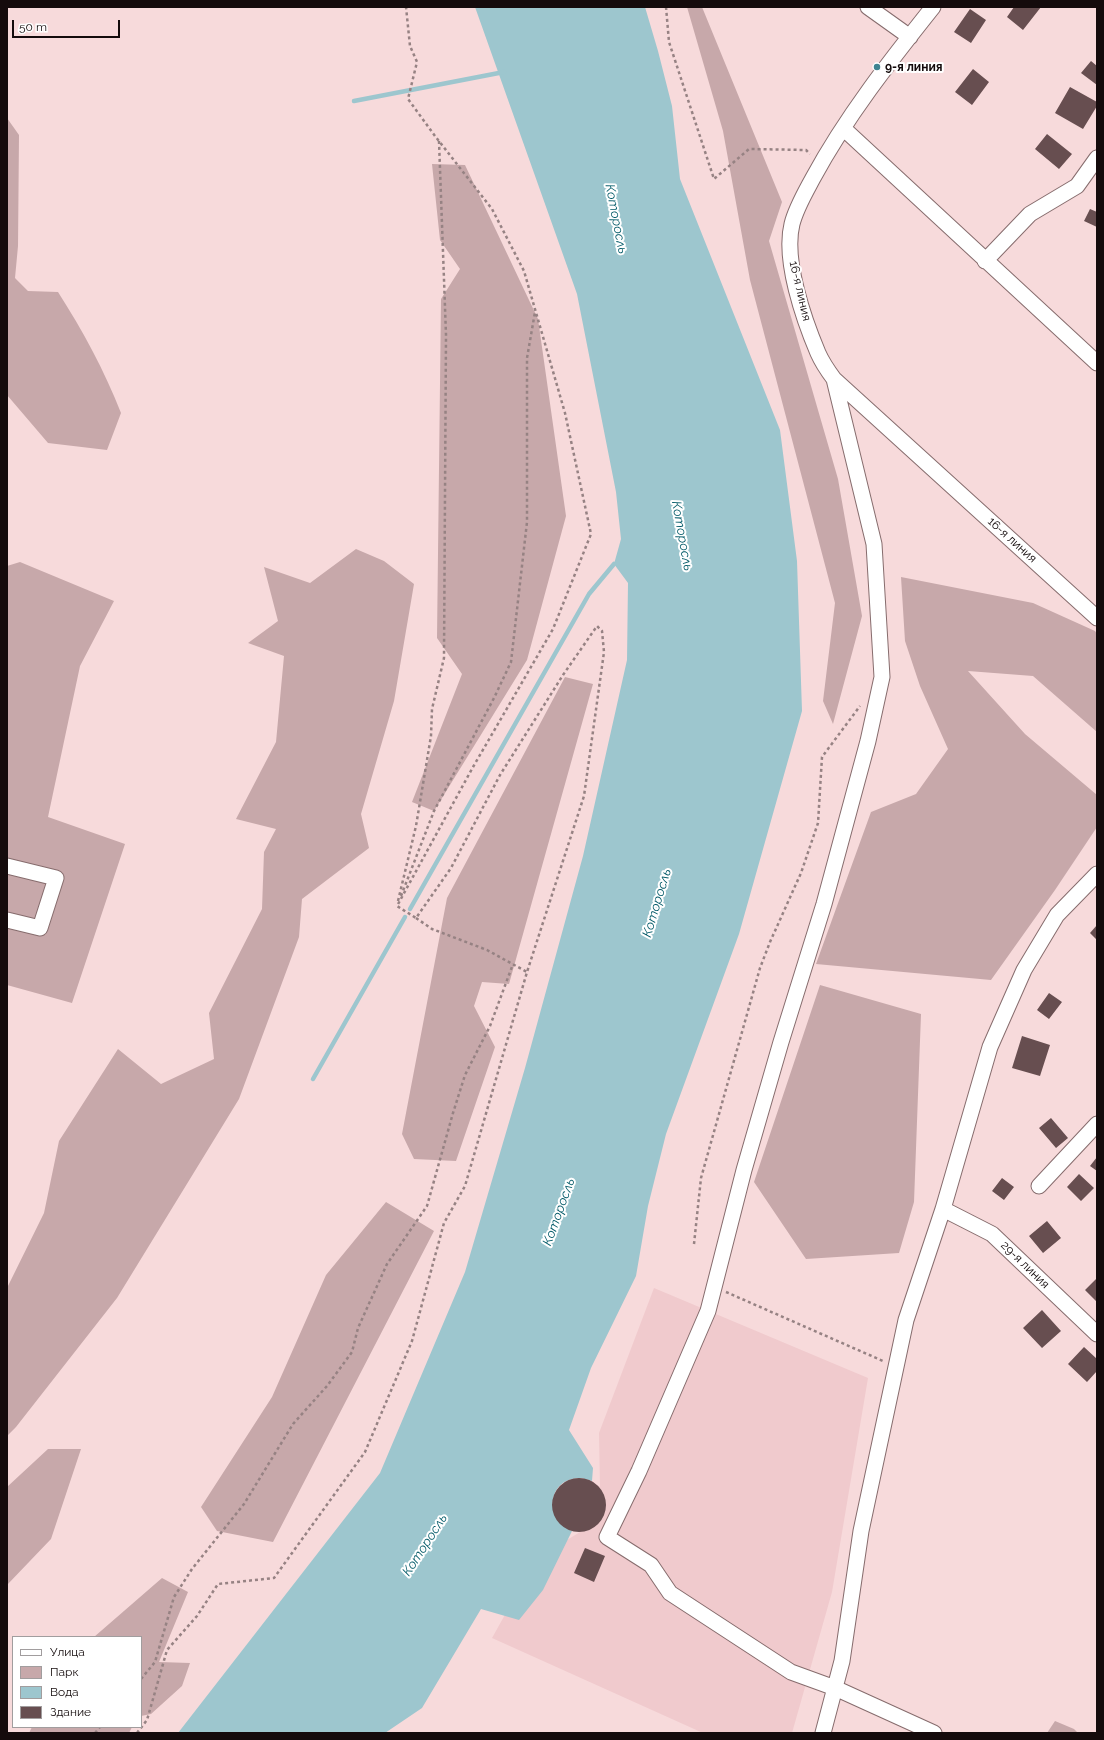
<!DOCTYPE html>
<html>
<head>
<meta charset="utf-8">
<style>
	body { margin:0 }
	#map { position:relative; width:1104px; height:1740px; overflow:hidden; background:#f7dadb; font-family:Raleway,sans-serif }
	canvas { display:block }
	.frame { position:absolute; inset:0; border:8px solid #140b0c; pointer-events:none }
	.legend { position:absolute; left:12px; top:1636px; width:130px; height:92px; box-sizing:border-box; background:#fff; border:1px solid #a19d9e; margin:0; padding:5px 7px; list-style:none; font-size:12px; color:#140b0c }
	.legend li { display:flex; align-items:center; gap:8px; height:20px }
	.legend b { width:20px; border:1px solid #a19d9e }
	.scale { position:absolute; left:12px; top:20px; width:108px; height:18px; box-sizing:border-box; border:2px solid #140b0c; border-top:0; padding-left:5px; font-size:12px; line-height:14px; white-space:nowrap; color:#140b0c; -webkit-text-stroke:3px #fff; paint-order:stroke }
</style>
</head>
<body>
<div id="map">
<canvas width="1104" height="1740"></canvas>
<div class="frame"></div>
<ul class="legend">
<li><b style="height:5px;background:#fff"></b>Улица</li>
<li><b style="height:11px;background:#c7a8aa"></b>Парк</li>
<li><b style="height:11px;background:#9dc6ce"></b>Вода</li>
<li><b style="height:11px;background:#674e50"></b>Здание</li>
</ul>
<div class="scale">50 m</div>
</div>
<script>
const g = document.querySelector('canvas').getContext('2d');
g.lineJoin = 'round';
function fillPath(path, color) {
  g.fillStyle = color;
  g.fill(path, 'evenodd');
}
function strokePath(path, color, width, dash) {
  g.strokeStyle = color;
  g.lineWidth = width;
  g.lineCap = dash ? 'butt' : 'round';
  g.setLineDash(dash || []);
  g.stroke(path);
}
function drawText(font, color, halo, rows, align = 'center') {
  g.font = font + ' Raleway,sans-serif';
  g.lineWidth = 4;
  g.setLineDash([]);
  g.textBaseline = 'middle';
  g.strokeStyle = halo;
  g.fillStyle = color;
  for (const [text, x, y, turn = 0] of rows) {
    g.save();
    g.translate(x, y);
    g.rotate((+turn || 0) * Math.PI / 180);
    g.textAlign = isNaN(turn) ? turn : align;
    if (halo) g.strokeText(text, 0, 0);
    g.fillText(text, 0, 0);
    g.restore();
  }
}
const built = new Path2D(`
	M 654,1288 L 868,1378 L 832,1592 L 792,1733 L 703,1733 L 492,1638 L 536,1559 L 580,1532 L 564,1527 L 556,1519 L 552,1508 L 554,1496 L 559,1486 L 569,1479 L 581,1478 L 592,1481 L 600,1487 L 599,1433 Z`);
const green = new Path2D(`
	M 687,7 L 702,7 L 782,202 L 769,241 L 838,479 L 862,616 L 833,724 L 823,701 L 835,603 L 750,280 L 723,131 Z
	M 7,118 L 19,135 L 18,246 L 15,278 L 28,291 L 58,292 C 83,331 104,370 121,413 L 107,450 L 48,443 L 7,395 Z
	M 432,164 L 465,165 L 538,319 L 566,516 L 527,660 L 434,811 L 412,802 L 462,674 L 437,638 L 441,299 L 460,269 L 440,240 Z
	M 356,549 L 384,561 L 414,584 L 394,701 L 361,814 L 369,848 L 302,899 L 299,937 L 239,1099 L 117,1298 L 16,1427 L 7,1436 L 7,1288 L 44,1213 L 59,1141 L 118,1049 L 161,1084 L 214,1059 L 209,1013 L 262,909 L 264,852 L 276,829 L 236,819 L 276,742 L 284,656 L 248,643 L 278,621 L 264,567 L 310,583 Z
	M 20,562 L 114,601 L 80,666 L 48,817 L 125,844 L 72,1003 L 7,985 L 7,566 Z
	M 901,577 L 1033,603 L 1095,631 L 1097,634 L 1097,732 L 1033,676 L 968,671 L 1025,734 L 1097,795 L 1097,827 L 1055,890 L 991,980 L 816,964 L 871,812 L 916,794 L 948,749 L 920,686 L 905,641 Z
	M 565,677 L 593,684 L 509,984 L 482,982 L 474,1006 L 495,1047 L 456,1161 L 414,1159 L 402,1134 L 447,898 Z
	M 820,985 L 921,1014 L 914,1202 L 899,1253 L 806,1259 L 754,1182 Z
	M 386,1202 L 434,1231 L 273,1542 L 217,1531 L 201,1507 L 272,1397 L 326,1275 Z
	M 48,1449 L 81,1449 L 51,1539 L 7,1585 L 7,1487 Z
	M 162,1578 L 188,1592 L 159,1662 L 190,1663 L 182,1686 L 151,1714 L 141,1716 L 141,1637 L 94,1637 Z
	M 1055,1721 L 1074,1729 L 1078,1733 L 1047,1733 Z
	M 32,1727 L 132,1727 L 129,1733 L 29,1733 Z`);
const water = new Path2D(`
	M 475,7 L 645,7 L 658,51 L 672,106 L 680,179 L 780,430 L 797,561 L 802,711 L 739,934 L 666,1134 L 648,1206 L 636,1276 L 591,1368 L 569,1430 L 593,1468 L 592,1481 C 588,1480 584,1478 580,1478 C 548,1478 543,1518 572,1531 L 543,1590 L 519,1620 L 481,1609 L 422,1708 L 385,1733 L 178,1733 L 380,1473 L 465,1272 L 525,1068 L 583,856 L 627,660 L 628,583 L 614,564 L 621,539 L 616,492 L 577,294 Z`);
const stream = new Path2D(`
	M 354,101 L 504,72
	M 410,909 L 589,594 L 614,564
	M 313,1079 L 405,917`);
const building = new Path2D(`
	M 1014,7 L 1041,7 L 1023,30 L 1007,17 Z
	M 970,9 L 986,20 L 971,43 L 954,32 Z
	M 1091,61 L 1097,66 L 1097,85 L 1081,73 Z
	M 973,69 L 989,82 L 972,105 L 955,92 Z
	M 1070,87 L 1097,102 L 1097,106 L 1083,129 L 1055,113 Z
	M 1047,134 L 1072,154 L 1059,169 L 1035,149 Z
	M 1090,209 L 1097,212 L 1097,227 L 1084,221 Z
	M 1097,925 L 1097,940 L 1090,933 Z
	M 1049,993 L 1062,1002 L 1049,1019 L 1037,1010 Z
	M 1022,1036 L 1050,1045 L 1040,1076 L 1012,1068 Z
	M 1051,1118 L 1068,1138 L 1056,1148 L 1039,1128 Z
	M 1097,1157 L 1097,1171 L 1090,1166 Z
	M 1079,1174 L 1094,1188 L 1081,1201 L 1067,1187 Z
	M 1002,1178 L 1014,1187 L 1004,1200 L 992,1191 Z
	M 1047,1221 L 1061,1238 L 1043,1253 L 1029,1236 Z
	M 1097,1278 L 1097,1302 L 1085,1290 Z
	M 1042,1310 L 1061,1331 L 1042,1348 L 1023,1328 Z
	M 1084,1347 L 1097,1359 L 1097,1371 L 1087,1382 L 1068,1364 Z
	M552 1505a27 27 0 1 1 54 0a27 27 0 1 1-54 0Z
	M 585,1548 L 605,1556 L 594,1582 L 574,1573 Z`);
const path = new Path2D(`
	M 666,7 L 669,42 L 714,179 L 749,149 L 806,150 L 810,154
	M 401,896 L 434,811 L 494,698 L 511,662 L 527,522 L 527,358 L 535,312
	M 398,901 L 416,826 L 431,736 L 432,709 L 444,658 L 446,335 L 439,141
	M 416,918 L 432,929 L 487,950 L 527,972
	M 694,1244 L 701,1178 L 760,968 L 770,942 L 801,873 L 818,823 L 822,757 L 860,706
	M 726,1292 L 883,1361
	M 141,1679 L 155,1662 L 174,1597 L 192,1569 L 244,1504 L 293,1424 L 327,1386 L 352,1352 L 358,1328 L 387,1264 L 427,1206 L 453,1113 L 465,1075 L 490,1026 L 513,964
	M 95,1733 L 100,1727
	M 137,1733 L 147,1720 L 167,1650 L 197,1616 L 218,1584 L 274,1578 L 365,1452 L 412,1341 L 444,1223 L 465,1186 L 527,972 L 584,796 L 604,652 L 602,631 L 597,626 L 563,675 L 500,775 L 451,868 L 416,918 L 397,906 L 473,767 L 553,629 L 591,534 L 565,413 L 524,271 L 492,209 L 435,136 L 408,99 L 417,62 L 410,46 L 406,7`);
const minor = new Path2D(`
	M 868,7 L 910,37
	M 933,7 C 890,61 846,117 813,178 C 805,193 796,208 792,224 C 783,260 804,320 818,353 C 822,362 828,371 834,379 L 1097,618
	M 843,128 L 1097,363
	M 985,261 L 1030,214 L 1077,186 L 1097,158
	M 834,379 L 874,544 L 882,677 L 868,741 L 824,904 L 781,1042 L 744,1170 L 708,1311 L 639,1471 L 607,1537 L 651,1565 L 670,1593 L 791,1672 L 835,1688 L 934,1733
	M 7,866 L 56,878 L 40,928 L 7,920
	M 1039,1186 L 1097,1124
	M 943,1209 L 992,1234 L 1097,1334
	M 823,1733 L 842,1661 L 861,1531 L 906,1320 L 943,1209 L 990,1047 L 1024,970 L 1057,915 L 1097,874`);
const markers = [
	[877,67,4,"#3f8491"]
];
const poiNames = [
	["9-я линия",885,67]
];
const streetNames = [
	["16-я линия",800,291,77],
	["16-я линия",1012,540,42],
	["29-я линия",1025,1265,44]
];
const waterNames = [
	["Которосль",616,219,79],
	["Которосль",682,536,80],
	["Которосль",657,903,-73],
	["Которосль",559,1212,-70],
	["Которосль",425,1545,-57]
];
fillPath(built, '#f0cacd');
fillPath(green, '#c7a8aa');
fillPath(water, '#9dc6ce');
strokePath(stream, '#9dc6ce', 4.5);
fillPath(building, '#674e50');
strokePath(minor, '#866c6d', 17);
strokePath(path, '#968283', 2.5, [3, 3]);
strokePath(minor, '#fff', 15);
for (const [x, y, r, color] of markers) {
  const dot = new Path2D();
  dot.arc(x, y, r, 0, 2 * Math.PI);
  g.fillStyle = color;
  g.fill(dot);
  strokePath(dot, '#fff', 1.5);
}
drawText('bold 12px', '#140b0c', '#fff', poiNames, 'left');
drawText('12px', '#140b0c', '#fff', streetNames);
drawText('italic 13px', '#005967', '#fff', waterNames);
</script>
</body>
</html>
